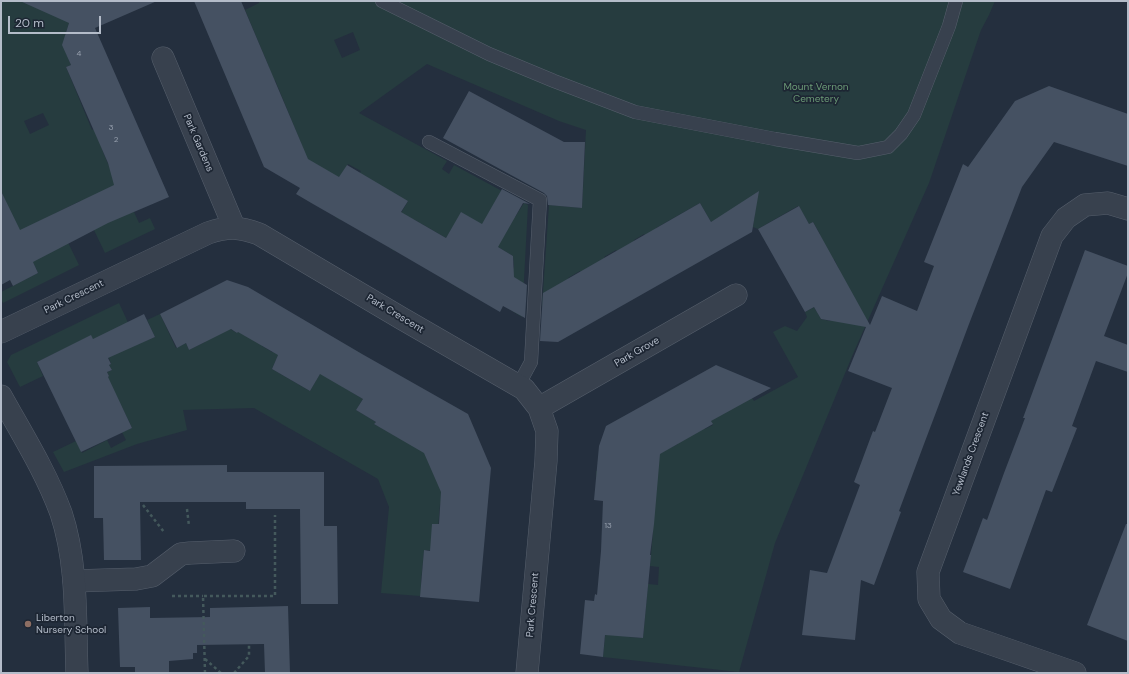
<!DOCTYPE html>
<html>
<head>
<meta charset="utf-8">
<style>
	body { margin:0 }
	#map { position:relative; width:1129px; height:674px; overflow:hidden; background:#242f3e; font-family:"DM Sans",sans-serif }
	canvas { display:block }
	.frame { position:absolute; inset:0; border:2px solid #b4bcc9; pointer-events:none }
	.scale { position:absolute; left:8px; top:16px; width:93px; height:18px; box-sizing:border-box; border:2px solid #b4bcc9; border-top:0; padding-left:5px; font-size:12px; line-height:14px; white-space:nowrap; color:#b4bcc9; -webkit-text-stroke:3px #1d2633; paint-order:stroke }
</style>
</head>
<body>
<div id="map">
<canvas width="1129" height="674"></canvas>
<div class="frame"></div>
<div class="scale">20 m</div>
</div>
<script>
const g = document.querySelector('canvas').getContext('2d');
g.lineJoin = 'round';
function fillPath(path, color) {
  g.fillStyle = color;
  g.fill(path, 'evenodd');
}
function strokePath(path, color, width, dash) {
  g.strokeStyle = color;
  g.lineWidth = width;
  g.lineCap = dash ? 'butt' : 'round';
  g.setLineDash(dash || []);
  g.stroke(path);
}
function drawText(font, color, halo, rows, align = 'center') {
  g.font = font + ' "DM Sans",sans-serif';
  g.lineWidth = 3.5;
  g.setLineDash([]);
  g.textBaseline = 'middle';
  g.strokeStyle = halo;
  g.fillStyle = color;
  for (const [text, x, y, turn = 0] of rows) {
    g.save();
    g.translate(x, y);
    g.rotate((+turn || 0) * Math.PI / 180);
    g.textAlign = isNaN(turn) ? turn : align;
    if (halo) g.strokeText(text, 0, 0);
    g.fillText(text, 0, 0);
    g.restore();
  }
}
const green = new Path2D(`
	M 1,1 L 89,1 L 69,23 L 65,35 L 89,43 L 66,53 L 71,65 L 66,67 L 92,130 L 96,128 L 103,152 L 129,213 L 134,212 L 139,223 L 150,218 L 155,229 L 105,253 L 80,201 L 54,214 L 79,265 L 3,303 L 1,299 L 1,292 L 38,273 L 18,231 L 1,191 ZM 43,113 L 49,125 L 30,134 L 24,121 Z
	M 259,1 L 995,1 L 989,15 L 981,30 L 929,183 L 853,354 L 775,543 L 739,672 L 603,657 L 606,627 L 630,628 L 629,637 L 643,638 L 648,584 L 658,585 L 659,567 L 650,566 L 653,532 L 631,482 L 596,479 L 596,471 L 620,473 L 666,446 L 668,449 L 678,444 L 676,440 L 703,425 L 705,429 L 713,425 L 711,421 L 745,387 L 754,401 L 798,377 L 773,332 L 785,326 L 797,331 L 807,317 L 805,312 L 814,307 L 821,319 L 830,321 L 837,317 L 836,273 L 840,271 L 834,259 L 829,262 L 815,236 L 820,234 L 813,222 L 809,224 L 798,206 L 758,229 L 753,227 L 756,204 L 711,222 L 700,203 L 656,228 L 670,253 L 658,259 L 644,234 L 634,240 L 636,245 L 619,255 L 616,250 L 604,257 L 607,262 L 582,276 L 580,271 L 568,278 L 571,282 L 557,298 L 542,306 L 549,205 L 582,208 L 586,130 L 559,121 L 427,64 L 359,113 L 447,161 L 442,169 L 449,174 L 454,165 L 502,191 L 515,217 L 524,203 L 528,205 L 522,317 L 512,311 L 521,296 L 509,275 L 514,267 L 513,256 L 488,241 L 460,289 L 449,282 L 453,227 L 446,238 L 413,219 L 394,251 L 390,248 L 408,217 L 401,213 L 408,201 L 352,198 L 340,220 L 335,217 L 361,171 L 348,164 L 339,178 L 300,155 L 303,148 L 275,80 L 234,96 L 229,84 L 269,67 L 245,10 L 259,3 ZM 353,32 L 360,50 L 342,58 L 334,40 Z
	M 119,303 L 138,344 L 155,337 L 147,320 L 160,314 L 176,348 L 186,343 L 189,350 L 205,342 L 202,335 L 225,326 L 237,333 L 240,327 L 264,341 L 262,346 L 272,352 L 280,351 L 272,369 L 310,391 L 325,365 L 351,348 L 362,354 L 343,387 L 363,399 L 356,410 L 376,422 L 374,424 L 401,439 L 410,425 L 465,505 L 440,504 L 436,551 L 424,550 L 421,582 L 433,597 L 381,593 L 389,507 L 378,479 L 254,408 L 183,410 L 187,430 L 137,444 L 64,472 L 53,452 L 76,441 L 82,453 L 107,440 L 111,448 L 126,440 L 122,432 L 132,428 L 122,407 L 102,380 L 109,376 L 107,372 L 112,370 L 109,365 L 111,364 L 109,358 L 104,361 L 91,336 L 37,362 L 43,376 L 20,387 L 7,362 L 11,355 Z`);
const building = new Path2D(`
	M 20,1 L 157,1 L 95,28 L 169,197 L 108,223 L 33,262 L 38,273 L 13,286 L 10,280 L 1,285 L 1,191 L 20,230 L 114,185 L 108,163 L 66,67 L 71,65 L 62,45 L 69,23 Z
	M 194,1 L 241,1 L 308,159 L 339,177 L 347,165 L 408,201 L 401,212 L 446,238 L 461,212 L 482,224 L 502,189 L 530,204 L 523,203 L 498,247 L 513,256 L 514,277 L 527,285 L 525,318 L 503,306 L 500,312 L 390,248 L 313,204 L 296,194 L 300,188 L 264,167 Z
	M 1049,86 L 1128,114 L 1128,166 L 1054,142 L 1022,187 L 969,324 L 938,407 L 924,444 L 899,511 L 901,512 L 874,585 L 861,580 L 855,640 L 802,635 L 810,570 L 827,573 L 860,485 L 854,482 L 873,431 L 875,432 L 892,388 L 848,371 L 866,327 L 821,319 L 814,307 L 805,312 L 758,229 L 799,206 L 809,224 L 813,222 L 870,325 L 882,296 L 917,311 L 934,266 L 924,262 L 963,164 L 968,167 L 1015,101 Z
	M 469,91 L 564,142 L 585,142 L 582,208 L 548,205 L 547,196 L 544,193 L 443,138 Z
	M 759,191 L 752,232 L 558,342 L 540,341 L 543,293 L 700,203 L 711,222 Z
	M 1085,250 L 1128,266 L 1128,273 L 1104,336 L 1128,345 L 1128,372 L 1096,361 L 1072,426 L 1077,428 L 1052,492 L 1046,490 L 1010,589 L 963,572 L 983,518 L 987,520 L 1004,473 L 1025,418 L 1023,418 Z
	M 227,280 L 248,287 L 362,354 L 468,414 L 491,468 L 479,602 L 420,597 L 424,550 L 430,551 L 432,524 L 439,524 L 441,492 L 424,453 L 374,424 L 376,422 L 356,410 L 363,399 L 320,374 L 310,391 L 272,369 L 278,355 L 238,332 L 237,333 L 231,329 L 189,350 L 186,343 L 177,348 L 160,314 Z
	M 144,314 L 155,337 L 108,358 L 111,364 L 109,365 L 112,370 L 107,372 L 109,376 L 108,377 L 132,428 L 81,452 L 37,362 L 91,335 L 93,339 Z
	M 716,365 L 771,388 L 711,421 L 713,424 L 660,454 L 654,524 L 650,555 L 651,555 L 643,638 L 605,635 L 603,657 L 580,654 L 585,600 L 594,601 L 595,594 L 597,595 L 601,551 L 603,501 L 594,500 L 599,446 L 606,426 Z
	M 227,465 L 227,472 L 324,472 L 324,526 L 337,526 L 338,604 L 301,604 L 300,509 L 246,509 L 246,502 L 140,502 L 141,560 L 104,560 L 103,518 L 94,518 L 94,466 Z
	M 1126,524 L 1128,524 L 1128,641 L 1087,625 Z
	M 288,606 L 290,673 L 265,673 L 264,644 L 197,645 L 197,653 L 193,653 L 193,659 L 169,661 L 169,673 L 135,673 L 135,667 L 120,667 L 118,608 L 150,607 L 150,618 L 210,617 L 210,608 Z`);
const path = new Path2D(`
	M 143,505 L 164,532
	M 187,509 L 189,526
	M 172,596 L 203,596
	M 205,659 L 221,673
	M 205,673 L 203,596 L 275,596 L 275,515
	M 234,673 L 249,656 L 249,644`);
const service = new Path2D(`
	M 382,1 L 489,54 L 554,81 L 635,112 L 775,139 L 858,153 L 888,147 L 901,134 L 914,115 L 949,26 L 956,1
	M 429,142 L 540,200 L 531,362 L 518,386`);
const minor = new Path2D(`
	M 163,58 L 234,227
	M 1,332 L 208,233 C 228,226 240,227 259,234 L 401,318 L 524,389 L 539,408 L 547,431 L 546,461 L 527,673
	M 539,408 L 736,295
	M 74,581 L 136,579 L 152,576 L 181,554 L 190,553 L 234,551
	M 1075,673 L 960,633 L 941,619 L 929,599 L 928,572 L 1052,236 L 1066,218 L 1085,205 L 1108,203 L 1128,209`);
const tertiary = new Path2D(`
	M 1,396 C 22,434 46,472 61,513 C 78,564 75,620 77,673`);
const markers = [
	[28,624,4,"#8d6e63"]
];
const numberNames = [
	["4",79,54],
	["3",111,128],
	["2",116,140],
	["13",608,526]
];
const parkNames = [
	["Mount Vernon",816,87],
	["Cemetery",816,99]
];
const streetNames = [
	["Park Gardens",198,143,67],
	["Park Crescent",74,297,-26],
	["Park Crescent",395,314,31],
	["Park Grove",637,352,-30],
	["Yewlands Crescent",971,454,-70],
	["Park Crescent",533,605,-85]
];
const poiNames = [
	["Liberton",36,618],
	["Nursery School",36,630]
];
fillPath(green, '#263c3f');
fillPath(building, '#455162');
strokePath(service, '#565f6c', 14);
strokePath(minor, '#565f6c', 23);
strokePath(tertiary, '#565f6c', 23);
strokePath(path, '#44595c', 2.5, [3, 3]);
strokePath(service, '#38414e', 13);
strokePath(minor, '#38414e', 22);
strokePath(tertiary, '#38414e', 22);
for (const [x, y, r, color] of markers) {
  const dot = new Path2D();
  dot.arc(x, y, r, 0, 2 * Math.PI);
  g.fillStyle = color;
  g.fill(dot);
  strokePath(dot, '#1d2633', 1.5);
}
drawText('8px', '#98a1af', null, numberNames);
drawText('10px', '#6b9a76', '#1d2633', parkNames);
drawText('10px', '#b4bcc9', '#1d2633', streetNames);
drawText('10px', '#b4bcc9', '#1d2633', poiNames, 'left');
</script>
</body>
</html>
